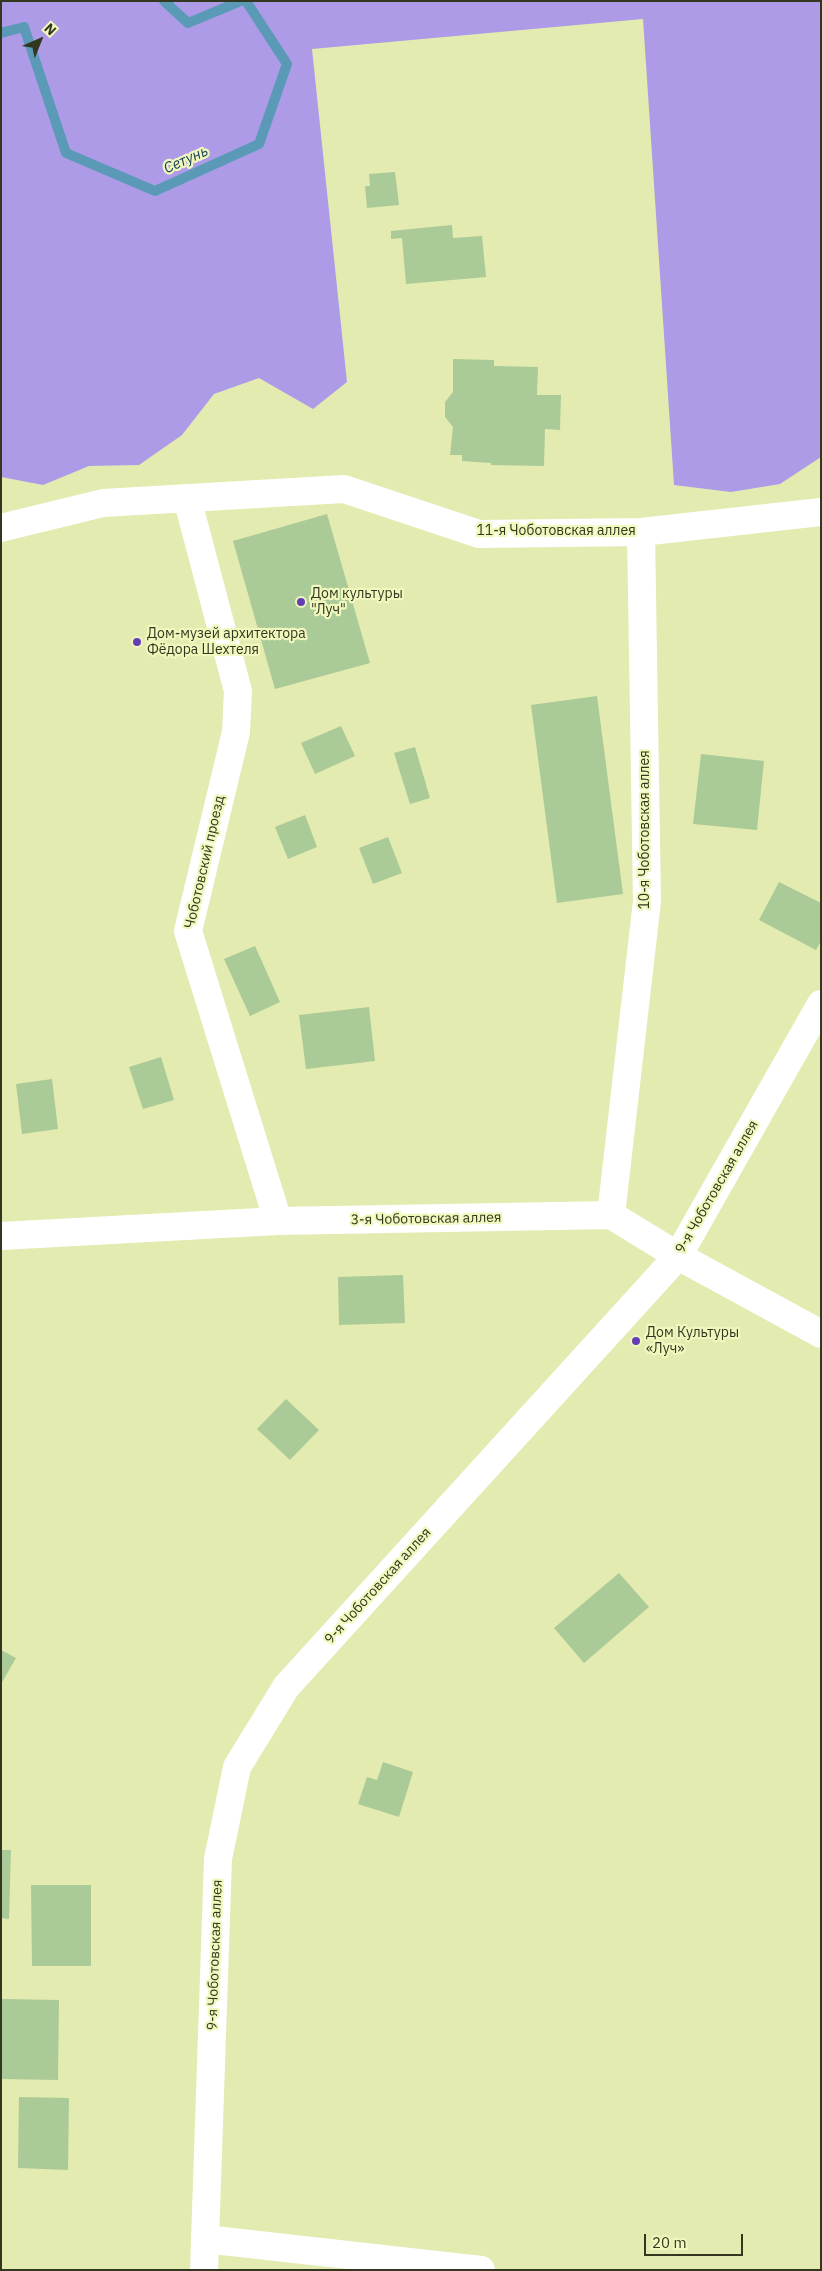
<!DOCTYPE html>
<html>
<head>
<meta charset="utf-8">
<style>
	body { margin:0 }
	#map { position:relative; width:822px; height:2271px; overflow:hidden; background:#e3ebb0; font-family:"IBM Plex Sans",sans-serif }
	canvas { display:block }
	.frame { position:absolute; inset:0; border:2px solid #343720; pointer-events:none }
	.north { position:absolute; left:15px; top:15px; width:50px; height:50px; -webkit-text-stroke:4px #f0f8bd; paint-order:stroke; rotate:44deg; font-size:14px; font-weight:700; line-height:20px; text-align:center; color:#343720 }
	.north::after { content:''; display:block; margin:auto; width:18px; height:22px; background:#343720; clip-path:polygon(50% 0,100% 100%,50% 72%,0 100%) }
	.scale { position:absolute; left:644px; top:2234px; width:99px; height:22px; box-sizing:border-box; border:2px solid #343720; border-top:0; padding-left:6px; font-size:15px; line-height:18px; white-space:nowrap; color:#343720; -webkit-text-stroke:4px #f0f8bd; paint-order:stroke }
</style>
</head>
<body>
<div id="map">
<canvas width="822" height="2271"></canvas>
<div class="frame"></div>
<div class="north">N</div>
<div class="scale">20 m</div>
</div>
<script>
const g = document.querySelector('canvas').getContext('2d');
g.lineJoin = 'round';
function fillPath(path, color) {
  g.fillStyle = color;
  g.fill(path, 'evenodd');
}
function strokePath(path, color, width, dash) {
  g.strokeStyle = color;
  g.lineWidth = width;
  g.lineCap = dash ? 'butt' : 'round';
  g.setLineDash(dash || []);
  g.stroke(path);
}
function drawText(font, color, halo, rows, align = 'center') {
  g.font = font + ' "IBM Plex Sans",sans-serif';
  g.lineWidth = 4.5;
  g.setLineDash([]);
  g.textBaseline = 'middle';
  g.strokeStyle = halo;
  g.fillStyle = color;
  for (const [text, x, y, turn = 0] of rows) {
    g.save();
    g.translate(x, y);
    g.rotate((+turn || 0) * Math.PI / 180);
    g.textAlign = isNaN(turn) ? turn : align;
    if (halo) g.strokeText(text, 0, 0);
    g.fillText(text, 0, 0);
    g.restore();
  }
}
const forest = new Path2D(`
	M 1,1 L 821,1 L 821,457 L 780,484 L 731,492 L 674,485 L 643,19 L 312,49 L 347,382 L 313,409 L 259,378 L 214,394 L 182,435 L 139,465 L 89,466 L 43,485 L 1,477 Z`);
const stream = new Path2D(`
	M 164,1 L 188,23 L 241,1
	M 1,33 L 24,27 L 66,153 L 155,191 L 259,144 L 287,64 L 246,1`);
const building = new Path2D(`
	M 395,172 L 399,205 L 367,208 L 365,186 L 370,186 L 369,174 Z
	M 452,225 L 453,238 L 482,236 L 486,277 L 406,284 L 402,238 L 391,239 L 391,231 Z
	M 453,359 L 494,360 L 494,366 L 538,367 L 537,395 L 561,395 L 560,430 L 545,429 L 544,466 L 491,465 L 491,463 L 462,461 L 462,455 L 450,455 L 453,427 L 445,417 L 445,402 L 453,392 Z
	M 327,514 L 370,663 L 275,689 L 233,541 Z
	M 597,696 L 623,894 L 557,903 L 531,705 Z
	M 341,726 L 355,756 L 315,774 L 301,743 Z
	M 415,747 L 430,798 L 410,804 L 394,753 Z
	M 701,754 L 764,761 L 757,830 L 693,824 Z
	M 305,815 L 317,847 L 288,859 L 275,827 Z
	M 388,837 L 402,873 L 373,884 L 359,848 Z
	M 779,882 L 821,903 L 821,941 L 816,950 L 759,920 Z
	M 255,946 L 280,1002 L 250,1016 L 224,959 Z
	M 369,1007 L 375,1061 L 306,1069 L 299,1015 Z
	M 161,1057 L 174,1100 L 143,1109 L 129,1067 Z
	M 52,1079 L 58,1129 L 22,1134 L 16,1084 Z
	M 403,1275 L 405,1323 L 339,1325 L 338,1277 Z
	M 286,1399 L 319,1430 L 290,1460 L 257,1429 Z
	M 619,1573 L 649,1607 L 584,1663 L 554,1628 Z
	M 1,1650 L 16,1658 L 1,1684 Z
	M 383,1762 L 413,1772 L 399,1817 L 358,1804 L 367,1777 L 377,1780 Z
	M 1,1850 L 11,1850 L 9,1919 L 1,1918 Z
	M 31,1885 L 91,1885 L 91,1966 L 32,1966 Z
	M 1,1999 L 59,2000 L 58,2080 L 1,2079 Z
	M 19,2097 L 69,2098 L 68,2170 L 18,2168 Z`);
const street = new Path2D(`
	M 187,498 L 238,691 L 236,732 L 188,931 L 278,1221
	M 1,528 L 103,503 L 344,489 L 479,534 L 641,532 L 821,512
	M 611,1215 L 647,901 L 641,532
	M 1,1236 L 278,1221 L 611,1215 L 678,1256 L 821,1334
	M 205,2239 L 481,2270`);
const secondary = new Path2D(`
	M 204,2270 L 218,1859 L 237,1767 L 286,1687 L 678,1256 L 821,1004`);
const markers = [
	[301,602,5,"#653db5"],
	[137,642,5,"#653db5"],
	[636,1341,5,"#653db5"]
];
const streetNames = [
	["11-я Чоботовская аллея",556,531],
	["10-я Чоботовская аллея",645,830,-90],
	["Чоботовский проезд",205,862,-77],
	["9-я Чоботовская аллея",717,1187,-60],
	["3-я Чоботовская аллея",426,1219,-1],
	["9-я Чоботовская аллея",378,1586,-48],
	["9-я Чоботовская аллея",215,1955,-88]
];
const poiNames = [
	["Дом культуры",311,594],
	["\"Луч\"",311,610],
	["Дом-музей архитектора",147,634],
	["Фёдора Шехтеля",147,650],
	["Дом Культуры",646,1333],
	["«Луч»",646,1349]
];
const waterNames = [
	["Сетунь",186,160,-24]
];
fillPath(forest, '#ad9be8');
strokePath(stream, '#5a9ab6', 10);
fillPath(building, '#aaca97');
strokePath(street, '#fff', 28);
strokePath(secondary, '#fff', 28);
for (const [x, y, r, color] of markers) {
  const dot = new Path2D();
  dot.arc(x, y, r, 0, 2 * Math.PI);
  g.fillStyle = color;
  g.fill(dot);
  strokePath(dot, '#f0f8bd', 2);
}
drawText('14px', '#343720', '#f0f8bd', streetNames);
drawText('14px', '#343720', '#f0f8bd', poiNames, 'left');
drawText('italic 15px', '#1a4156', '#f0f8bd', waterNames);
</script>
</body>
</html>
